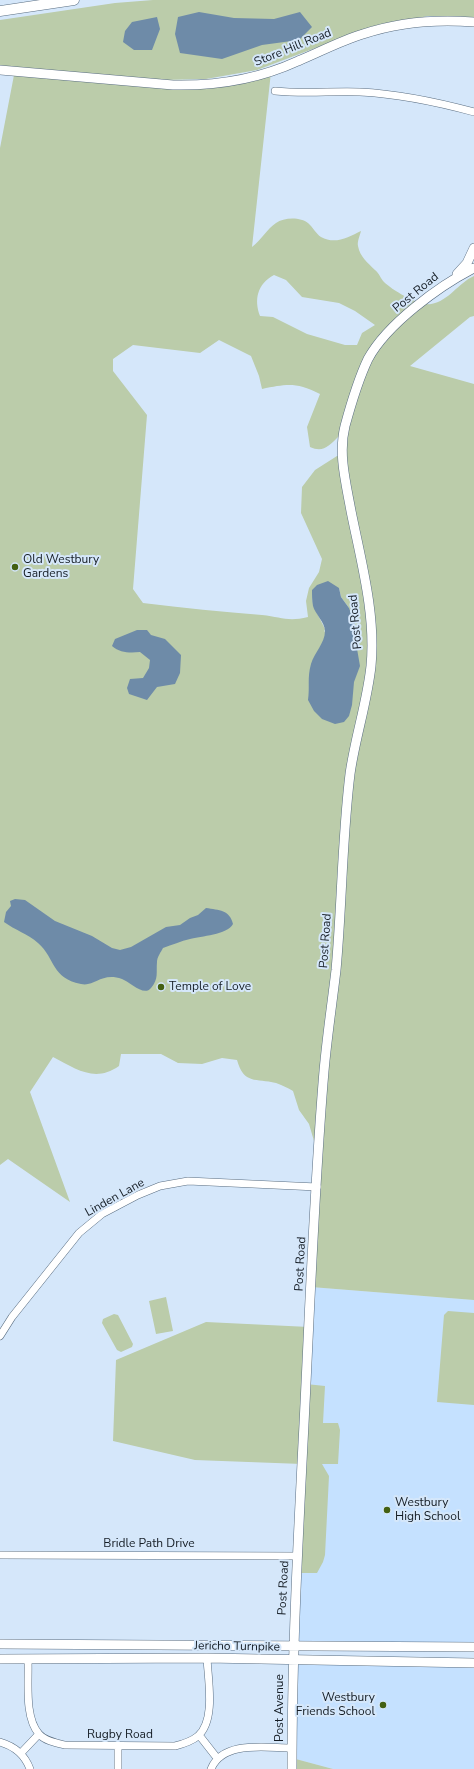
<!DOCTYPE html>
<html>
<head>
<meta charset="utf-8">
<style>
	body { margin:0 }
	canvas { display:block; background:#d5e7fa }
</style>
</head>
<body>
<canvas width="474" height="1769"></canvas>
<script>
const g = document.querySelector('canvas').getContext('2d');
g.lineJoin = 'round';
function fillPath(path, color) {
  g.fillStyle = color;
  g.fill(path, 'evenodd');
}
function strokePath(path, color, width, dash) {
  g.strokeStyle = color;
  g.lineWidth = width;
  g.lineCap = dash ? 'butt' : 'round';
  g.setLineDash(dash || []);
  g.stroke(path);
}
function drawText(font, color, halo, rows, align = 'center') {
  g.font = font + ' "Nunito Sans",sans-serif';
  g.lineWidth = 4;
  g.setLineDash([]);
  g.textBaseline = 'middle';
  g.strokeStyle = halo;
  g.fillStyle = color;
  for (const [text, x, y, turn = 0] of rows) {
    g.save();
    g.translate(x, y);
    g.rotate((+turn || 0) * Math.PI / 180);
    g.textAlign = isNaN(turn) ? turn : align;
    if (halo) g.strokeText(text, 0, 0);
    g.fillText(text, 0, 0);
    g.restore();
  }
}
const built = new Path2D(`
	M 311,1287 L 474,1300 L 474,1647 L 293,1647 Z
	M 292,1659 L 474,1663 L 474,1769 L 333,1769 L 292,1758 Z`);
const green = new Path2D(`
	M 153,0 L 474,0 L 474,17 L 428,16 L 371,27 L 257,70 L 206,79 L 163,80 L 0,66 L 0,20 L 115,3 Z
	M 271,72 L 252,247 C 261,240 267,229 276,223 C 284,217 301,217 308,223 C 313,227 316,234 321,237 C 335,245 349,237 361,231 C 360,235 357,242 358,246 C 360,257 368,263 375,270 C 379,273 381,279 384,282 C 392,290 419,306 431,304 C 449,301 458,283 474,276 L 474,316 L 470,317 L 410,366 L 474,384 L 474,1300 L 311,1287 L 319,1158 L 309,1124 L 299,1110 L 293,1091 C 288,1088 282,1085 276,1083 C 256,1078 244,1085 237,1060 L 222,1058 L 202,1064 L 178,1063 L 161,1054 L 121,1054 L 119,1066 C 95,1083 76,1069 53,1057 L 30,1092 L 70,1202 L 8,1159 L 0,1165 L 0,148 L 14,75 L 136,86 L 173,85 ZM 274,275 L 286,280 L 302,297 L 339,303 L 355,311 L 375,325 L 362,333 L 357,345 L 345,345 L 307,334 L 273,317 L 260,316 C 254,300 257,284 274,275 ZM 219,340 L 251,356 L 259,376 L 262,389 C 287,384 296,382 320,394 L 307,427 L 310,447 C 323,453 329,446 338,437 L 340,456 L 337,456 L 315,470 L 302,487 L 301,513 L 322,559 L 319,572 L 309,588 L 306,601 L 308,617 C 288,622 281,617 262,615 C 223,612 183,608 143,603 L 133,589 L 147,415 L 113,371 L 113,359 L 133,345 L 200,353 ZM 339,588 L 341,597 L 349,608 L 324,632 L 325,629 L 313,605 L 312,590 Z
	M 166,1297 L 173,1331 L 156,1334 L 149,1301 Z
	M 448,1311 L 474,1313 L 474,1405 L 437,1402 L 444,1315 Z
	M 114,1314 L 118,1315 L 133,1344 L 132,1347 L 121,1352 L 117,1350 L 102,1323 L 103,1319 Z
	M 206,1322 L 309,1327 L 306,1384 L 325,1386 L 323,1423 L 338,1423 L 340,1430 L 338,1464 L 322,1464 L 329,1476 L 325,1555 L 323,1562 L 317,1573 L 296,1573 L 302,1464 L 195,1460 L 113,1441 L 116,1360 Z
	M 292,1758 L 333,1769 L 292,1769 Z`);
const water = new Path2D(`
	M 199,12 L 234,18 L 274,19 L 300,12 L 312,27 L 299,40 L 262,45 L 222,59 L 180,53 L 175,34 L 178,17 Z
	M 157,17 L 160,29 L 152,50 L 134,50 L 123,42 L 125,31 L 132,22 Z
	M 328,581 L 339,588 L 341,597 L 349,608 L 358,633 L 356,643 L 360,666 L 354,682 L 352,705 L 349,716 L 344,722 L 335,724 L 322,719 L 314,711 L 308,700 C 310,687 307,678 311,664 C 314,653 325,643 325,631 C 325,622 315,614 313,606 C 312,601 312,595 312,590 L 317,585 Z
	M 137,630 L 147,630 L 151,635 L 165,639 L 181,655 L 180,673 L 175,684 L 157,687 L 147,700 L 129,694 L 127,688 L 130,679 L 143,678 L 149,668 L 150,660 L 140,652 C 130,653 120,653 112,646 L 115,639 Z
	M 15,899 L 25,900 L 55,921 L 92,936 L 112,948 L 120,950 L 131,947 L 166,927 L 180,925 L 190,918 L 198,915 L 206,908 C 219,910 230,910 233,924 C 227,935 201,936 190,939 C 181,941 172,945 163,948 C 161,952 157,957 157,962 C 156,972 159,979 151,988 C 144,997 130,982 122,979 C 101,972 95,987 81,984 C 51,978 56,959 38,943 C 28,934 15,930 4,922 L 6,912 L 11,906 L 10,901 Z`);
const minor = new Path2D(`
	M 275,91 C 303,94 331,91 360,92 C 399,94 437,102 474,112
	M 0,1336 L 12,1317 L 79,1233 L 102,1214 L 138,1195 L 160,1186 L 188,1181 L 317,1187
	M 0,1555 L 297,1556
	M 28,1660 C 29,1681 24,1717 39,1734 C 45,1741 56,1743 65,1745 L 175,1746 C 183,1744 192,1741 198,1736 C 216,1720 208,1680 207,1658
	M 199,1735 L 217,1758
	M 0,1742 C 14,1746 25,1755 30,1769
	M 118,1746 L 118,1769
	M 21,1753 L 39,1734
	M 211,1769 C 223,1740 266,1748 291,1748`);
const major = new Path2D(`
	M 0,70 L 173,85 C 216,86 259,79 298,61 C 320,52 340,41 363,34 C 399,22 436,19 474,22
	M 457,274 L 467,263 L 474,248
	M 0,1644 L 474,1647
	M 0,1659 L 207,1658 L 474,1663
	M 292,1769 C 292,1654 298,1539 304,1424 C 310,1306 314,1189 324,1071 C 327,1037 332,1004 336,970 C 342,905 342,839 350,774 C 355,738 367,703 371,666 C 376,615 361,561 351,511 C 346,483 338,454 345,426 C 351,404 358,380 368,359 C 387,324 439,286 474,268`);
const highway = new Path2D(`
	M 0,11 L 74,0`);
const markers = [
	[15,567,4,"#436012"],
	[161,987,4,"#436012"],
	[387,1510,4,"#436012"],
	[383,1705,4,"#436012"]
];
const streetNames = [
	["Store Hill Road",293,48,-22],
	["Post Road",416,293,-39],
	["Post Road",356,622,-95],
	["Post Road",326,941,-86],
	["Linden Lane",115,1198,-29],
	["Post Road",301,1264,-87],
	["Bridle Path Drive",149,1544],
	["Post Road",284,1588,-87],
	["Jericho Turnpike",237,1647,1],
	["Post Avenue",280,1708,-90],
	["Rugby Road",120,1735]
];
const poiNames = [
	["Old Westbury",23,560],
	["Gardens",23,574],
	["Temple of Love",169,987],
	["Westbury",395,1503],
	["High School",395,1517],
	["Westbury",375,1698,"right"],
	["Friends School",375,1712,"right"]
];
fillPath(built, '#c5e1ff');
fillPath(green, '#bca');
fillPath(water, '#6e8ba8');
strokePath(minor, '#596d81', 8);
strokePath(major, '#596d81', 10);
strokePath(highway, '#596d81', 11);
strokePath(minor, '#fff', 7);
strokePath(major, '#fff', 9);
strokePath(highway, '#fff', 10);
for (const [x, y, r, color] of markers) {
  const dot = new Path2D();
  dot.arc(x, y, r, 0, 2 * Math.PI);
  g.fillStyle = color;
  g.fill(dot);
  strokePath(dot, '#d5e7fa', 1.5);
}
drawText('12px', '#151d25', '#d5e7fa', streetNames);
drawText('12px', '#151d25', '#d5e7fa', poiNames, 'left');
</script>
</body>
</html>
